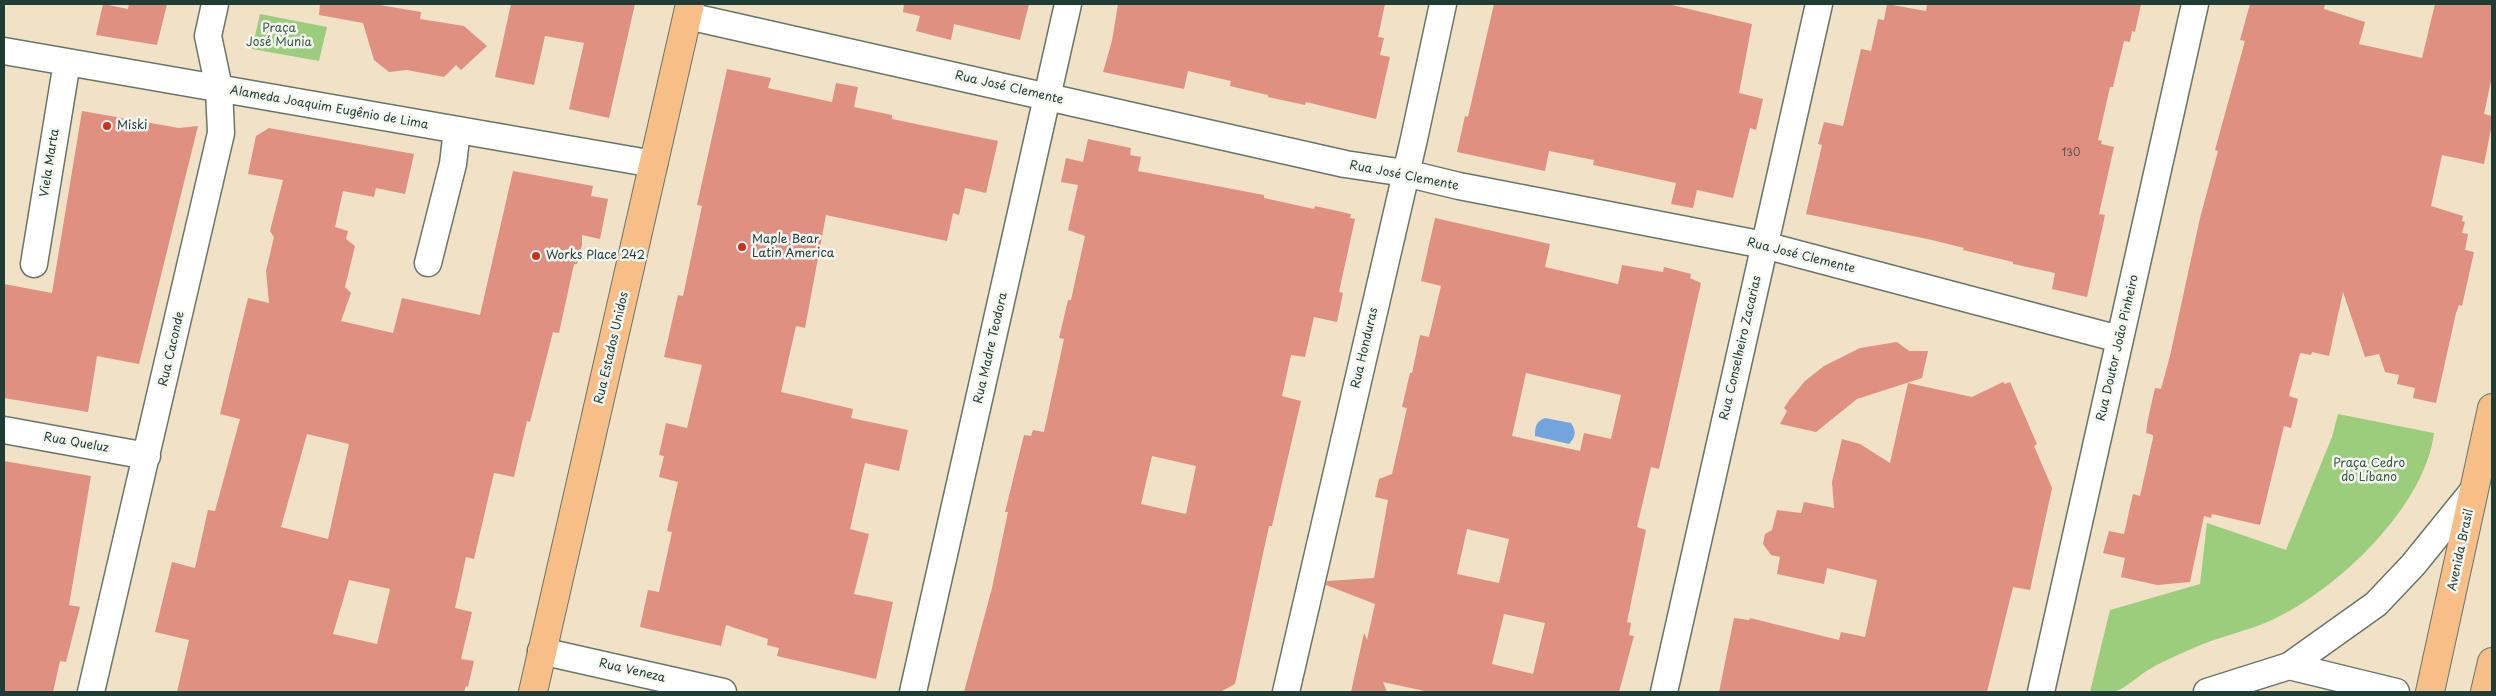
<!DOCTYPE html>
<html>
<head>
<meta charset="utf-8">
<style>
	body { margin:0 }
	#map { position:relative; width:2496px; height:696px; overflow:hidden; background:#f1e1c7; font-family:"Playpen Sans",sans-serif }
	canvas { display:block }
	.frame { position:absolute; inset:0; border:5px solid #1f3d34; pointer-events:none }
</style>
</head>
<body>
<div id="map">
<canvas width="2496" height="696"></canvas>
<div class="frame"></div>
</div>
<script>
const g = document.querySelector('canvas').getContext('2d');
g.lineJoin = 'round';
function fillPath(path, color) {
  g.fillStyle = color;
  g.fill(path, 'evenodd');
}
function strokePath(path, color, width, dash) {
  g.strokeStyle = color;
  g.lineWidth = width;
  g.lineCap = dash ? 'butt' : 'round';
  g.setLineDash(dash || []);
  g.stroke(path);
}
function drawText(font, color, halo, rows, align = 'center') {
  g.font = font + ' "Playpen Sans",sans-serif';
  g.lineWidth = 5;
  g.setLineDash([]);
  g.textBaseline = 'middle';
  g.strokeStyle = halo;
  g.fillStyle = color;
  for (const [text, x, y, turn = 0] of rows) {
    g.save();
    g.translate(x, y);
    g.rotate((+turn || 0) * Math.PI / 180);
    g.textAlign = isNaN(turn) ? turn : align;
    if (halo) g.strokeText(text, 0, 0);
    g.fillText(text, 0, 0);
    g.restore();
  }
}
const green = new Path2D(`
	M 260,14 L 327,27 L 319,61 L 252,49 Z
	M 2338,414 L 2434,433 C 2425,507 2337,590 2272,620 C 2245,632 2216,637 2189,650 C 2175,656 2159,663 2145,672 C 2136,678 2123,690 2113,692 C 2106,694 2097,692 2090,692 L 2110,610 L 2200,584 L 2207,523 L 2286,550 L 2332,437 Z`);
const water = new Path2D(`
	M 1545,418 L 1571,423 C 1577,432 1575,437 1569,444 L 1535,436 C 1535,426 1536,422 1545,418 Z`);
const building = new Path2D(`
	M 103,4 L 128,9 L 129,4 L 167,4 L 157,45 L 96,35 Z
	M 320,4 L 374,4 L 421,12 L 420,19 L 464,26 L 487,46 L 461,70 L 456,65 L 444,77 L 407,70 L 389,72 L 374,60 L 363,23 L 319,15 Z
	M 511,4 L 635,4 L 609,118 L 569,109 L 584,43 L 545,36 L 534,85 L 495,77 Z
	M 904,4 L 1029,4 L 1020,40 L 954,24 L 951,40 L 916,31 L 920,16 L 903,12 Z
	M 1118,4 L 1385,4 L 1378,37 L 1384,38 L 1380,55 L 1390,57 L 1376,119 L 1306,102 L 1305,105 L 1268,97 L 1268,95 L 1230,86 L 1231,81 L 1188,71 L 1184,89 L 1103,72 L 1112,41 Z
	M 1494,4 L 1668,4 L 1752,24 L 1739,93 L 1763,99 L 1756,130 L 1750,128 L 1733,198 L 1697,190 L 1693,208 L 1671,204 L 1676,183 L 1593,165 L 1594,160 L 1549,151 L 1545,171 L 1457,152 L 1465,116 L 1468,117 Z
	M 1887,4 L 1926,11 L 1927,4 L 2141,4 L 2135,32 L 2132,31 L 2130,42 L 2124,41 L 2113,87 L 2110,87 L 2098,140 L 2102,141 L 2101,144 L 2114,147 L 2099,214 L 2105,215 L 2087,297 L 2052,289 L 2055,273 L 2013,264 L 2013,262 L 1963,250 L 1964,248 L 1932,240 L 1806,214 L 1822,145 L 1818,144 L 1824,122 L 1843,126 L 1861,49 L 1871,51 L 1878,19 L 1884,20 Z
	M 2250,4 L 2325,4 L 2324,9 L 2365,22 L 2359,44 L 2422,58 L 2435,4 L 2492,4 L 2492,76 L 2484,114 L 2492,116 L 2492,124 L 2484,164 L 2442,155 L 2431,206 L 2463,216 L 2462,221 L 2465,222 L 2462,233 L 2468,234 L 2465,250 L 2474,252 L 2462,306 L 2459,305 L 2456,313 L 2436,403 L 2413,398 L 2415,388 L 2397,384 L 2399,375 L 2385,372 L 2379,354 L 2365,357 L 2343,292 L 2329,356 L 2312,352 L 2311,355 L 2300,353 L 2289,396 L 2298,399 L 2291,428 L 2284,426 L 2260,525 L 2212,514 L 2211,518 L 2204,516 L 2190,582 L 2157,585 L 2121,577 L 2125,558 L 2103,553 L 2109,531 L 2124,534 L 2133,494 L 2140,496 L 2153,438 L 2153,435 L 2146,433 L 2148,419 L 2155,388 L 2161,389 L 2170,356 L 2200,218 L 2218,151 L 2215,150 L 2245,41 L 2240,40 Z
	M 727,69 L 771,78 L 768,88 L 832,102 L 836,83 L 858,87 L 854,107 L 892,115 L 892,119 L 998,141 L 986,193 L 965,188 L 959,215 L 953,213 L 947,241 L 826,215 L 805,328 L 796,326 L 781,392 L 853,409 L 851,418 L 908,430 L 899,471 L 865,463 L 850,529 L 869,534 L 854,594 L 893,602 L 876,679 L 777,656 L 779,648 L 767,645 L 768,639 L 726,625 L 721,646 L 640,627 L 648,590 L 659,592 L 672,532 L 667,531 L 678,482 L 659,477 L 664,456 L 659,455 L 666,423 L 687,428 L 702,365 L 664,357 L 678,295 L 683,296 L 702,206 L 697,205 Z
	M 82,111 L 179,128 L 198,126 L 139,364 L 97,356 L 88,412 L 4,398 L 4,284 L 52,293 Z
	M 269,128 L 414,154 L 405,194 L 376,188 L 374,197 L 343,191 L 335,227 L 348,231 L 346,239 L 355,246 L 345,287 L 351,293 L 341,321 L 393,333 L 402,298 L 480,315 L 513,171 L 593,186 L 591,196 L 608,199 L 600,239 L 582,235 L 582,245 L 577,264 L 574,264 L 559,333 L 553,332 L 530,422 L 527,421 L 514,477 L 494,473 L 474,559 L 466,557 L 455,608 L 472,612 L 461,659 L 474,661 L 468,687 L 466,686 L 464,692 L 177,692 L 189,640 L 155,632 L 172,562 L 195,568 L 208,510 L 215,511 L 240,419 L 220,414 L 248,298 L 269,303 L 266,271 L 274,237 L 270,231 L 283,180 L 248,174 L 256,136 ZM 307,434 L 349,444 L 328,539 L 281,527 ZM 349,580 L 390,589 L 377,644 L 333,634 Z
	M 1088,139 L 1131,148 L 1130,155 L 1141,157 L 1138,171 L 1264,195 L 1264,198 L 1314,209 L 1315,206 L 1351,214 L 1350,218 L 1355,219 L 1339,292 L 1343,293 L 1337,322 L 1314,317 L 1305,357 L 1291,355 L 1282,396 L 1301,401 L 1272,526 L 1269,526 L 1235,684 L 1222,691 L 964,692 L 992,588 L 1008,512 L 1005,512 L 1024,435 L 1031,436 L 1033,430 L 1044,432 L 1064,339 L 1059,338 L 1068,300 L 1071,300 L 1085,236 L 1068,230 L 1078,185 L 1061,182 L 1066,158 L 1083,162 ZM 1152,456 L 1196,466 L 1186,514 L 1141,504 Z
	M 1435,218 L 1550,244 L 1545,267 L 1618,284 L 1622,265 L 1663,272 L 1664,267 L 1691,274 L 1690,278 L 1701,283 L 1659,469 L 1651,467 L 1637,527 L 1646,530 L 1627,622 L 1631,623 L 1629,635 L 1634,636 L 1619,692 L 1429,692 L 1383,682 L 1387,692 L 1351,692 L 1364,633 L 1367,640 L 1375,604 L 1326,585 L 1327,581 L 1374,578 L 1388,500 L 1375,497 L 1379,479 L 1392,474 L 1407,408 L 1402,407 L 1410,373 L 1412,373 L 1420,335 L 1429,337 L 1441,286 L 1421,281 ZM 1526,373 L 1621,395 L 1611,439 L 1584,433 L 1580,451 L 1512,436 ZM 1467,529 L 1509,539 L 1499,583 L 1457,574 ZM 1504,614 L 1545,623 L 1533,674 L 1492,664 Z
	M 1897,342 L 1909,351 L 1928,351 L 1922,378 L 1857,399 L 1816,432 L 1780,424 L 1787,411 L 1784,408 L 1790,399 L 1805,381 L 1824,366 L 1860,348 Z
	M 2003,382 L 2005,384 L 2010,382 L 2037,444 L 2034,446 L 2052,488 L 2030,590 L 2013,587 L 1987,692 L 1719,692 L 1734,618 L 1749,620 L 1750,618 L 1839,640 L 1841,632 L 1865,637 L 1877,580 L 1827,568 L 1824,584 L 1777,574 L 1780,557 L 1771,555 L 1763,544 L 1765,534 L 1772,530 L 1777,510 L 1801,513 L 1804,502 L 1834,508 L 1832,482 L 1842,439 L 1860,444 L 1890,463 L 1908,383 L 1972,397 Z
	M 4,461 L 91,476 L 69,605 L 80,607 L 66,662 L 60,661 L 53,692 L 4,692 Z`);
const minor = new Path2D(`
	M 688,16 L 1345,164 L 1405,173 L 1459,186 L 1764,245 L 2119,339
	M 4,51 L 654,164
	M 428,263 L 453,164 L 457,130
	M 34,264 L 67,62
	M 4,430 L 147,456
	M 541,651 L 723,692
	M 2289,666 L 2396,692
	M 91,692 L 221,133 L 219,88 L 208,36 L 215,4
	M 913,692 L 1068,4
	M 1286,692 L 1414,139 L 1443,4
	M 1664,692 L 1819,4
	M 2041,692 L 2195,4
	M 2207,692 L 2289,666 L 2376,604 L 2413,565 L 2473,491`);
const major = new Path2D(`
	M 533,692 L 690,4
	M 2430,692 L 2492,408
	M 2485,692 L 2492,662`);
const markers = [
	[107,126,5,"#c8321e"],
	[742,247,5,"#c8321e"],
	[536,256,5,"#c8321e"]
];
const numberNames = [
	["130",2071,153]
];
const parkNames = [
	["Praça",279,29],
	["José Munia",279,43],
	["Praça Cedro",2369,464],
	["do Líbano",2369,478]
];
const streetNames = [
	["Rua José Clemente",1009,88,13],
	["Alameda Joaquim Eugênio de Lima",329,108,10],
	["Viela Marta",50,163,-81],
	["Rua José Clemente",1404,176,11],
	["Rua José Clemente",1801,256,14],
	["Rua Estados Unidos",612,348,-77],
	["Rua Madre Teodora",991,348,-77],
	["Rua Honduras",1365,348,-77],
	["Rua Conselheiro Zacarias",1741,348,-77],
	["Rua Doutor João Pinheiro",2118,348,-77],
	["Rua Caconde",172,349,-77],
	["Rua Queluz",76,443,10],
	["Avenida Brasil",2461,550,-78],
	["Rua Veneza",632,671,13]
];
const poiNames = [
	["Miski",117,126],
	["Maple Bear",752,240],
	["Latin America",752,254],
	["Works Place 242",546,256]
];
fillPath(green, '#9bcd7d');
fillPath(water, '#73a4dd');
fillPath(building, '#df9081');
strokePath(minor, '#687667', 29);
strokePath(major, '#687667', 30);
strokePath(minor, '#fff', 26);
strokePath(major, '#f7be88', 28);
for (const [x, y, r, color] of markers) {
  const dot = new Path2D();
  dot.arc(x, y, r, 0, 2 * Math.PI);
  g.fillStyle = color;
  g.fill(dot);
  strokePath(dot, '#f6f6f2', 2);
}
drawText('10px', '#4f5247', null, numberNames);
drawText('12px', '#385a43', '#f6f6f2', parkNames);
drawText('12px', '#1f3d34', '#f6f6f2', streetNames);
drawText('12px', '#1f3d34', '#f6f6f2', poiNames, 'left');
</script>
</body>
</html>
